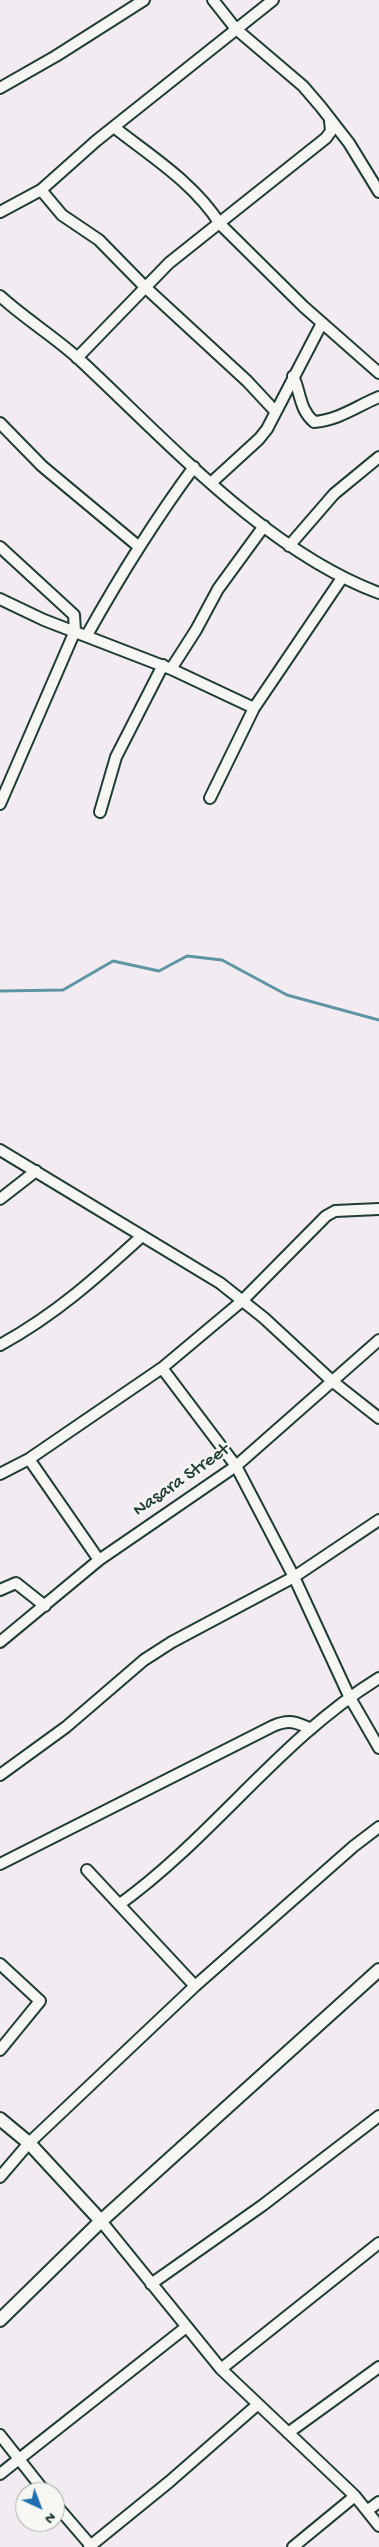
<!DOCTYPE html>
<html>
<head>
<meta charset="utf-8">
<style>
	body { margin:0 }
	#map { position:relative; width:379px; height:2547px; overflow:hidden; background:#f2ecf2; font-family:"Gochi Hand",sans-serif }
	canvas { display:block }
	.north { position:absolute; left:15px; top:2482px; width:50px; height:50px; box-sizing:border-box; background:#f6f6f2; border:1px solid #a0aca6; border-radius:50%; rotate:137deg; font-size:14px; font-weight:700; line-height:20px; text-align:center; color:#1f3d34 }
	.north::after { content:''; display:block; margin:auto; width:18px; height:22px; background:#1f6fb2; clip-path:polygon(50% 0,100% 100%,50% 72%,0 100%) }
</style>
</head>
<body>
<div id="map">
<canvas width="379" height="2547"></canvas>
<div class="north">N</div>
</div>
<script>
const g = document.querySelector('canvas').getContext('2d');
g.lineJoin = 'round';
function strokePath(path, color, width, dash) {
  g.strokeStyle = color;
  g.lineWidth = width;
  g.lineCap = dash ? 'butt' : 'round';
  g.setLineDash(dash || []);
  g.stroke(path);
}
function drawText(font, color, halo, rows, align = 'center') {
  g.font = font + ' "Gochi Hand",sans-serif';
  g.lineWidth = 5;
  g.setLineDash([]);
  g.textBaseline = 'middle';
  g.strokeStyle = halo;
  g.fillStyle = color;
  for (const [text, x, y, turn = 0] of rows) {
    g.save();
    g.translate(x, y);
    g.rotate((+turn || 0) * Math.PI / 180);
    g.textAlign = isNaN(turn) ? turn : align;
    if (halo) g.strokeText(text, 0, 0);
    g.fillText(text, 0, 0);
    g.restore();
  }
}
const stream = new Path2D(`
	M 0,991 L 63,990 L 113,961 L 159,971 L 187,956 L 222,960 L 287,995 L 379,1020`);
const minor = new Path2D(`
	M 213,0 L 236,29 L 303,86 L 321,107 L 349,143 L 379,192
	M 0,88 L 56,56 L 144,0
	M 115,128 C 152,157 194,183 220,224 L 304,307 L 379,373
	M 41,190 L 62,215 L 99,240 L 145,287 L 247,381 L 275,411
	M 0,212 L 41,190 L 96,141 L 273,0
	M 0,296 C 25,319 55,337 80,360 C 167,441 266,551 379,593
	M 77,358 L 169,263 L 326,138 L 331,131 L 330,121
	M 293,376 C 301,393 299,409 314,422 C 339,420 357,406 379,397
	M 0,423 L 42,466 L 138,546
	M 212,482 L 259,439 L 267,429 L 322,323
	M 289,546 L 334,494 L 379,457
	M 0,547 L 74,615 L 75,631 L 0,804
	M 0,599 L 44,620 L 171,669 L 254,708
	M 87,635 C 120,576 154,521 194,467
	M 171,669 L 196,630 L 218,589 L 264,526
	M 210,798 L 254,708 L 342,578
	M 100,812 L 116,757 L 163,665
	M 0,1150 L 220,1283 L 264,1318 L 332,1381 L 379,1418
	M 0,1199 L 36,1171
	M 0,1345 C 55,1315 96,1278 142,1236
	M 162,1368 L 236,1466 L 294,1577 L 349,1696 L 379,1748
	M 29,1459 L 99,1560
	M 0,1474 L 29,1459 L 162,1368 L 242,1301 L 326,1216 L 335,1211 L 379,1209
	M 0,1590 L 16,1583 L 45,1606
	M 0,1642 L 99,1560 L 236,1466 L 379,1340
	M 0,1775 L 66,1727 L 144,1660 L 172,1642 L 294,1577 L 379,1520
	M 0,1864 L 273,1726 C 289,1719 296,1722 311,1729
	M 87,1870 L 195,1986
	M 120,1904 C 213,1837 281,1738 379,1678
	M 0,1964 L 40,2001 L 0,2050
	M 0,2177 L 29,2143 L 195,1986 L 354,1846 L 379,1827
	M 101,2221 L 221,2369 L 355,2496 L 379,2526
	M 151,2284 L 263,2205 L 379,2116
	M 221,2369 L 379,2243
	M 288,2433 L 379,2367
	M 0,2435 L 45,2492
	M 0,2474 L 185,2328
	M 55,2504 L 92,2547
	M 368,2510 L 379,2502
	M 89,2547 L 169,2482 L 257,2405
	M 293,2547 L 355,2496`);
const tertiary = new Path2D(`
	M 0,2119 L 29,2143 L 101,2221
	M 0,2320 L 101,2221 L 379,1970`);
const streetNames = [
	["Nasara Street",182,1481,-35]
];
strokePath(stream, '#5f95a2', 3);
strokePath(minor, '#1f3d34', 14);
strokePath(tertiary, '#1f3d34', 16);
strokePath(minor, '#f6f6f2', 10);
strokePath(tertiary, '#f6f6f2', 12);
drawText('19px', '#1f3d34', '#f6f6f2', streetNames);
</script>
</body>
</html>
